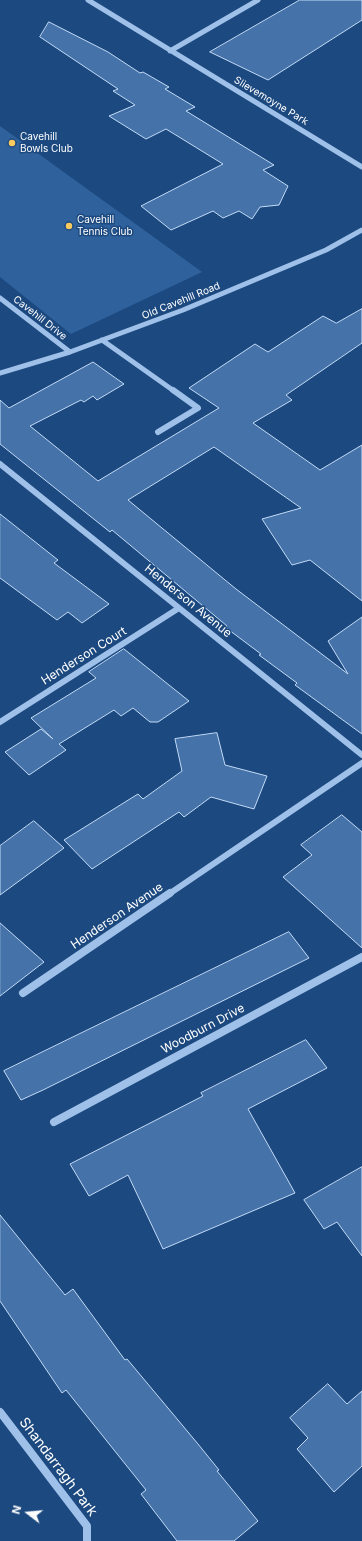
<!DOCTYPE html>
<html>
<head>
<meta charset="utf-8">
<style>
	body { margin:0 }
	#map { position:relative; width:362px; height:1541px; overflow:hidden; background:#1c497f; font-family:Inter,sans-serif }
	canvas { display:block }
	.north { position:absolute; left:8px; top:1493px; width:40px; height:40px; -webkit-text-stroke:3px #1c497f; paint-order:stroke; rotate:286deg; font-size:11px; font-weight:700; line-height:16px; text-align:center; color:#fff }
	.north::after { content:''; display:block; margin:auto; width:14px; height:18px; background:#fff; clip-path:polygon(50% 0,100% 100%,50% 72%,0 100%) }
</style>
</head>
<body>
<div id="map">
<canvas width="362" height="1541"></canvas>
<div class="north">N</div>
</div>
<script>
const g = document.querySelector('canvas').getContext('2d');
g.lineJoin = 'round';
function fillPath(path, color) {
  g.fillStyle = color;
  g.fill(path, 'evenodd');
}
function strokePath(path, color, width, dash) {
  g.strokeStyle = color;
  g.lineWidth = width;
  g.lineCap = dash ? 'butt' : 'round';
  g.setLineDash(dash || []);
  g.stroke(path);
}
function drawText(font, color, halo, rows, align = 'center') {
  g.font = font + ' Inter,sans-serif';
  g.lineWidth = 3;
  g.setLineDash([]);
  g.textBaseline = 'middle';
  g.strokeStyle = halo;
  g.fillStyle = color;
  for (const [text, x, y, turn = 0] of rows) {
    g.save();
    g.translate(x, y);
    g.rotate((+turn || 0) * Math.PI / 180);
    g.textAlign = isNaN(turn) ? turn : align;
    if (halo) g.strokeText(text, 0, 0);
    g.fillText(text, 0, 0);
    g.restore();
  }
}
const green = new Path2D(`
	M 0,126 L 202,272 L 71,334 L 0,277 Z`);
const building = new Path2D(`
	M 300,0 L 362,0 L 362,20 L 268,80 L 210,52 Z
	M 49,22 L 108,52 L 140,73 L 143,72 L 169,87 L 165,89 L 195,107 L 186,111 L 274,165 L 263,170 L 288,186 L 279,205 L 260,207 L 252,219 L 239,211 L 223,218 L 213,211 L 171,230 L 141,206 L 223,164 L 166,129 L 146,139 L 109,116 L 135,105 L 113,91 L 118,89 L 40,37 Z
	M 362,309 L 362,343 L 286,395 L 292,400 L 253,423 L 320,470 L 362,445 L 362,601 L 310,560 L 292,565 L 262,519 L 301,508 L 214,447 L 128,500 L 236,589 L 348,674 L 328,641 L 362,617 L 362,734 L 295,685 L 297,683 L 259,655 L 261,654 L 225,627 L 227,626 L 112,530 L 110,532 L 0,444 L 0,400 L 9,408 L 93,362 L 124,384 L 97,400 L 93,396 L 84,402 L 81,400 L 30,426 L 98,481 L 219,408 L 189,388 L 255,344 L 268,352 L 323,316 L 336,323 Z
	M 0,514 L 58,560 L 54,563 L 109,604 L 82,623 L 68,612 L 57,620 L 0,578 Z
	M 124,649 L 189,701 L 158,722 L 150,722 L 133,708 L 121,716 L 114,710 L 59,744 L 66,750 L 29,775 L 5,752 L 41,729 L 53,739 L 31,718 L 96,678 L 89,672 Z
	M 217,733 L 225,765 L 267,776 L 254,809 L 211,797 L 184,817 L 179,812 L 92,869 L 64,840 L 138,794 L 143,799 L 182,771 L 175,739 Z
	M 342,815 L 362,832 L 362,948 L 283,877 L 312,855 L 301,845 Z
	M 34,821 L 64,848 L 0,895 L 0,846 Z
	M 0,923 L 44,962 L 0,996 Z
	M 289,932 L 309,958 L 43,1090 L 21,1100 L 4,1071 Z
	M 306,1040 L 327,1068 L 248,1109 L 295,1193 L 163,1249 L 128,1175 L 89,1196 L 70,1164 L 203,1096 L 201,1093 Z
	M 362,1167 L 362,1256 L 337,1222 L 324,1229 L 304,1200 Z
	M 0,1215 L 65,1295 L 73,1289 L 125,1360 L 127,1359 L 198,1444 L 219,1470 L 217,1471 L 258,1521 L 234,1541 L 177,1541 L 141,1494 L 146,1490 L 66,1390 L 62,1393 L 0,1301 Z
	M 328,1384 L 347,1404 L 362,1391 L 362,1466 L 334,1492 L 297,1449 L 308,1438 L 290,1418 Z`);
const minorFar2 = new Path2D(`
	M 88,0 L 362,167
	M 170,51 L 258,0
	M 0,298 L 70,352
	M 102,340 L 174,391
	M 0,373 L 70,352 L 183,310 L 326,250 L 362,230`);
const minorFar1 = new Path2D(`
	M 158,432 L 198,408 L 173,390
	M 0,464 L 362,755
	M 0,722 L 179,608
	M 169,894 L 362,763`);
const minor = new Path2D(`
	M 23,993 L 170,893
	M 54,1122 L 362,957
	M 0,1412 L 87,1526 L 87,1541`);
const markers = [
	[12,143,4,"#f9ca5d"],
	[69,226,4,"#f9ca5d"]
];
const farStreetnames = [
	["Slievemoyne Park",271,101,31],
	["Old Cavehill Road",181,301,-22],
	["Cavehill Drive",40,318,38]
];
const farPoinames = [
	["Cavehill",20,137],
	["Bowls Club",20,149],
	["Cavehill",77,220],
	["Tennis Club",77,232]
];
const streetNames = [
	["Henderson Avenue",188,601,39],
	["Henderson Court",84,656,-32],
	["Henderson Avenue",117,916,-34],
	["Woodburn Drive",203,1029,-28]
];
const nearStreetnames = [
	["Shandarragh Park",58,1467,53]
];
fillPath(green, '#2f629d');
fillPath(building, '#4472a9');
strokePath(building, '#c3dbf7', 1);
strokePath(minorFar2, '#9fc1e9', 5);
strokePath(minorFar1, '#9fc1e9', 6);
strokePath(minor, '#9fc1e9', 8);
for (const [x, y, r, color] of markers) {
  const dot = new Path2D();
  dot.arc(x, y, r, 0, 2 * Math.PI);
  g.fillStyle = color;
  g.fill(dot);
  strokePath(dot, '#1c497f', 1.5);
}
drawText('10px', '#fff', '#1c497f', farStreetnames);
drawText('10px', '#fff', '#1c497f', farPoinames, 'left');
drawText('12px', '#fff', '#1c497f', streetNames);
drawText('14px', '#fff', '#1c497f', nearStreetnames);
</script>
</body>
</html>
